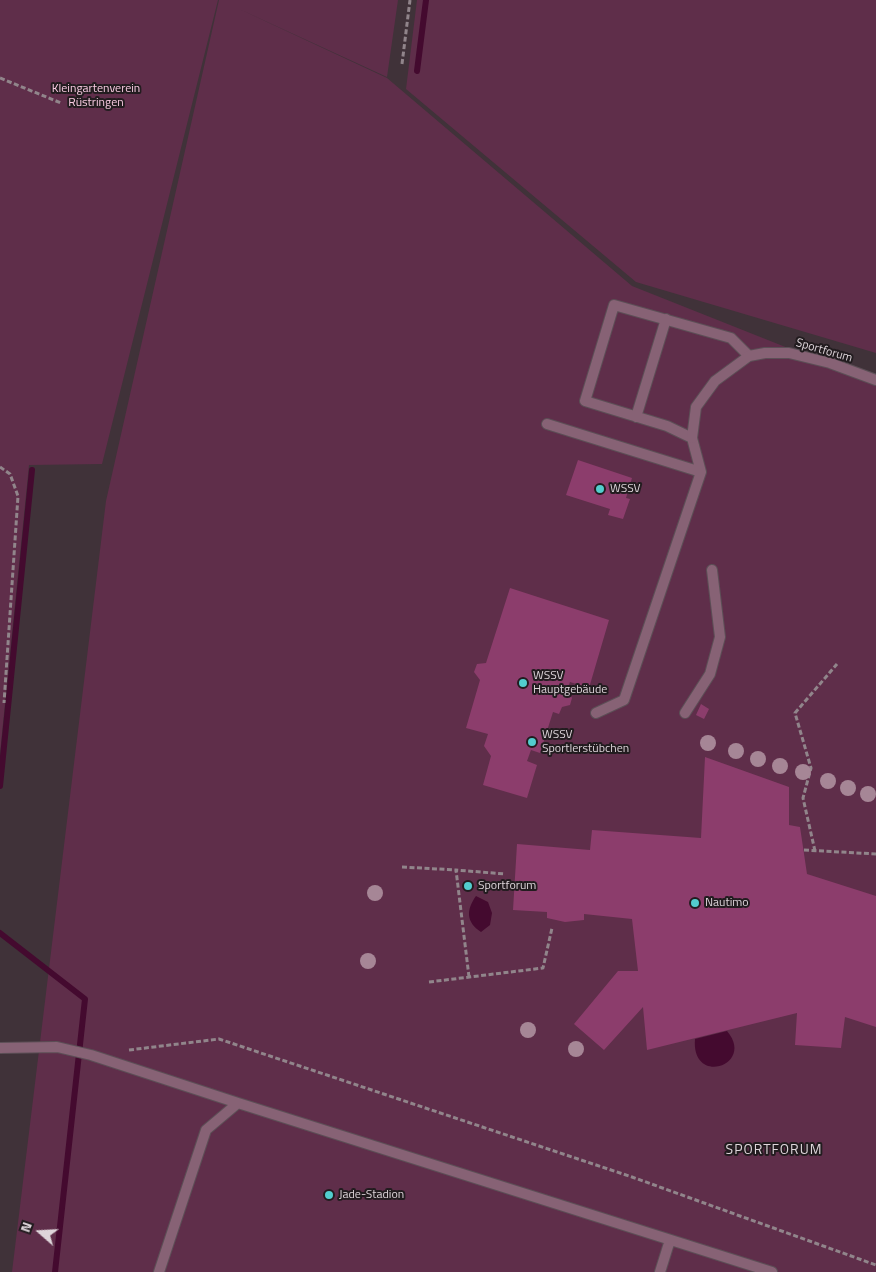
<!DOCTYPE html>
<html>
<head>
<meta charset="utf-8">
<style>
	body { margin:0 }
	#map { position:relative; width:876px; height:1272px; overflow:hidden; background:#403239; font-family:"Titillium Web",sans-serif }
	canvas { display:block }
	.north { position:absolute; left:15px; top:1207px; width:50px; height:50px; -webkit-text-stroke:4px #221c1f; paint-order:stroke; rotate:289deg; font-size:14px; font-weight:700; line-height:20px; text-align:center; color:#ded5da }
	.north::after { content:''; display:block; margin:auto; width:18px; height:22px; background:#ded5da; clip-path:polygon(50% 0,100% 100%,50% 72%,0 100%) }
</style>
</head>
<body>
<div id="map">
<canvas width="876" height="1272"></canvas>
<div class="north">N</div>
</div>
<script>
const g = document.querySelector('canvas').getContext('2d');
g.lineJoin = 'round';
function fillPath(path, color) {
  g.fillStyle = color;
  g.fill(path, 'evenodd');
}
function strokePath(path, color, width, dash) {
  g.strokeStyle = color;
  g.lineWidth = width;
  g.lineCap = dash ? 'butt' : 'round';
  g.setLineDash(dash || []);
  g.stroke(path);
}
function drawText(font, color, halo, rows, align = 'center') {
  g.font = font + ' "Titillium Web",sans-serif';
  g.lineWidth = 4;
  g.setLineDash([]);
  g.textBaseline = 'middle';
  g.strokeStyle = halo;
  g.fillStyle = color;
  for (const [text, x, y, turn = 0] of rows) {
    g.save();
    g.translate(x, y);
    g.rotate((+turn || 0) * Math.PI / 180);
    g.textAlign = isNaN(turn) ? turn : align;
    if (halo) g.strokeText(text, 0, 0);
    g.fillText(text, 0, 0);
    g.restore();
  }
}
const green = new Path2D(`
	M 0,0 L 218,0 L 102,464 L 29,465 L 0,753 Z
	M 219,0 L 398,0 L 387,77 L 237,8 L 387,78 L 632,286 L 876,383 L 876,1272 L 12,1272 L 106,501 Z
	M 417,0 L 876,0 L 876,353 L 636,282 L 406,89 Z`);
const water = new Path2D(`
	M 476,896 L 488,902 L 492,913 L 490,925 L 481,932 C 466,922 466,910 476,896 Z
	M 727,1031 C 756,1065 691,1087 695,1039 Z`);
const stream = new Path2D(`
	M 417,71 L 426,0
	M 0,786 L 32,470
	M 0,933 L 85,999 L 55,1272`);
const building = new Path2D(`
	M 578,460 L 632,478 L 626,498 L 630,499 L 623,519 L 608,515 L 610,509 L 566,495 Z
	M 510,588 L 609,620 L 589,688 L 570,682 L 567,690 L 572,698 L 570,705 L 562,707 L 559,714 L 553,712 L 540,753 L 531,750 L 527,761 L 537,765 L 527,798 L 483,785 L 491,756 L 484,746 L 488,734 L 466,728 L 480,680 L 474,672 L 477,664 L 486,663 Z
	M 701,704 L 709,709 L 704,719 L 696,715 Z
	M 705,757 L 789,787 L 789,825 L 800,827 L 807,874 L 876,896 L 876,1027 L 845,1017 L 841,1048 L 795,1045 L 797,1013 L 647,1050 L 643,1007 L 604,1050 L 574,1024 L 618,971 L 638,971 L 632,919 L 584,914 L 584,920 L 565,922 L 547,918 L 547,912 L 513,910 L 517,844 L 590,850 L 592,830 L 701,838 Z`);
const path = new Path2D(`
	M 402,64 L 410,0
	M 0,78 L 61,103
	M 0,467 L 10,474 L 18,496 L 4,703
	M 804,850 L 876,854
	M 815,851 L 803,798 L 811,768 L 795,713 L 837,664
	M 402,867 L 456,870
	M 469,977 L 456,870 L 505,874
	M 429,982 L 543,968 L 552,928
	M 129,1050 L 219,1039 L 632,1177 L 876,1265`);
const lane = new Path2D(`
	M 636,417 L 666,319
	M 547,424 L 701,472
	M 596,713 L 624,700 L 701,472 L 692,438 L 667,426 L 585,401 L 614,305 L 731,338 L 749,356
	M 685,713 L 710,674 L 720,637 L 712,570
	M 0,1048 L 57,1047 L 91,1055 L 238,1103
	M 159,1272 L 206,1130 L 238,1103 L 772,1272
	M 660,1272 L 670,1240`);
const street = new Path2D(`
	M 692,438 L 696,407 L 715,381 L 749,356 L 765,353 L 789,353 L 830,363 L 876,380`);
const trees = [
	[708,743],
	[736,751],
	[758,759],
	[780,766],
	[803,772],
	[828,781],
	[848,788],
	[868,794],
	[375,893],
	[368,961],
	[528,1030],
	[576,1049]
];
const markers = [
	[600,489,5,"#52cdce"],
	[523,683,5,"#52cdce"],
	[532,742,5,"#52cdce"],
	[468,886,5,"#52cdce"],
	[695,903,5,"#52cdce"],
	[329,1195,5,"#52cdce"]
];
const parkNames = [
	["Kleingartenverein",96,89],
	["Rüstringen",96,103]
];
const streetNames = [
	["Sportforum",824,351,16]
];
const poiNames = [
	["WSSV",610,489],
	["WSSV",533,676],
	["Hauptgebäude",533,690],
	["WSSV",542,735],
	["Sportlerstübchen",542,749],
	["Sportforum",478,886],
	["Nautimo",705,903],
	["Jade-Stadion",339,1195]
];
const neighbourhoodNames = [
	["SPORTFORUM",774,1151]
];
fillPath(green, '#5f2e4a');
fillPath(water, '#440a2f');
strokePath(stream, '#440a2f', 6);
fillPath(building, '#8c3d6c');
strokePath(lane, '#5c4f56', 12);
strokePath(street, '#5c4f56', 12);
strokePath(path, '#91858b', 3, [5, 2.5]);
strokePath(lane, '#876275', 10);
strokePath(street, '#876275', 10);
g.fillStyle = '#a68696';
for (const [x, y] of trees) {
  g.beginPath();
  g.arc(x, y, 8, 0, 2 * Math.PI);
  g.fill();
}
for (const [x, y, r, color] of markers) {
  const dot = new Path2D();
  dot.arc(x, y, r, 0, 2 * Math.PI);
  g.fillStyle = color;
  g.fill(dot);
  strokePath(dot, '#221c1f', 2);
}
drawText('12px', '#f9cbe2', '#221c1f', parkNames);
drawText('12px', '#ded5da', '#221c1f', streetNames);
drawText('12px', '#ded5da', '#221c1f', poiNames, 'left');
g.letterSpacing = '1px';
drawText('14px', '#ded5da', '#221c1f', neighbourhoodNames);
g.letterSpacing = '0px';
</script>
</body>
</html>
